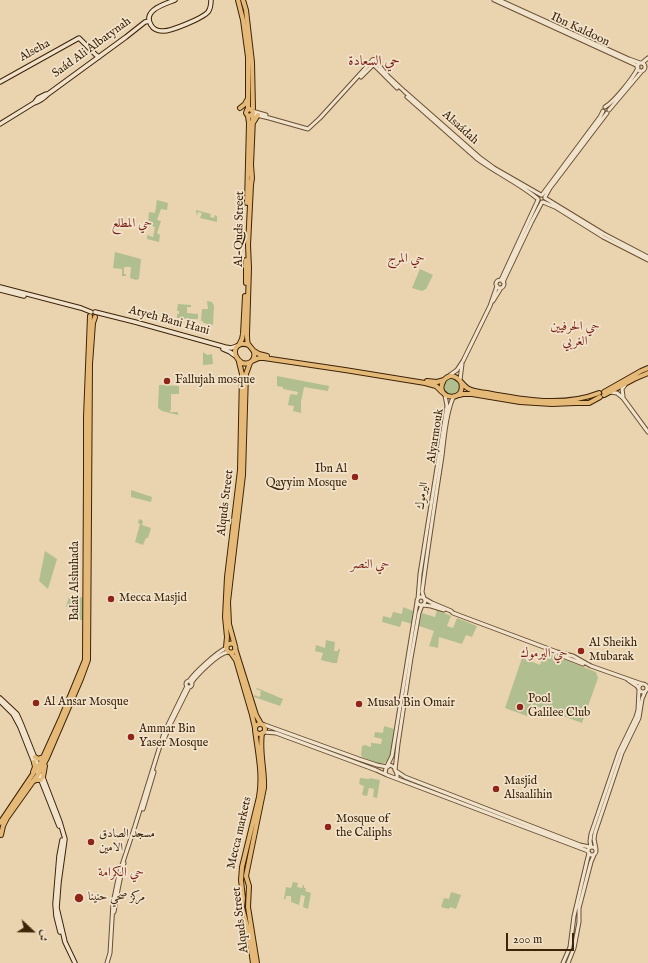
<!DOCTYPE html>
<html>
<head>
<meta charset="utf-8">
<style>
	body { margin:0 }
	#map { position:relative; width:648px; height:963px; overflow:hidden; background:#ead4af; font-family:"IM FELL English",Amiri,serif }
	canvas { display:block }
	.north { position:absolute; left:12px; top:911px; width:40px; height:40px; -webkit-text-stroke:3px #f1e3cb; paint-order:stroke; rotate:112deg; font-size:11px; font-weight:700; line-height:16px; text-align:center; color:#3d2308 }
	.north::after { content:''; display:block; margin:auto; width:14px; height:18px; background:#3d2308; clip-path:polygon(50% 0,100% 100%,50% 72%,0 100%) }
	.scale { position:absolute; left:506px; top:933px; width:68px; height:18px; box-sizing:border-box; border:2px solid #3d2308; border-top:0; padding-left:5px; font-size:12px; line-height:14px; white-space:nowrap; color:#3d2308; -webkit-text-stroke:3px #f1e3cb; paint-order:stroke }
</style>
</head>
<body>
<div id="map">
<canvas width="648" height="963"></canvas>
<div class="north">ش</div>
<div class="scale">200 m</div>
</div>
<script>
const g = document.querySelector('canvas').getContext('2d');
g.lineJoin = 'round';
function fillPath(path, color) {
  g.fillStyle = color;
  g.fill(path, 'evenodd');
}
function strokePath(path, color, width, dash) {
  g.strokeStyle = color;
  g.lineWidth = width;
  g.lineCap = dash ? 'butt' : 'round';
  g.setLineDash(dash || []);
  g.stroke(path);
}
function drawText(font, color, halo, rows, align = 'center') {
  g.font = font + ' "IM FELL English",Amiri,serif';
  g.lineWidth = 3.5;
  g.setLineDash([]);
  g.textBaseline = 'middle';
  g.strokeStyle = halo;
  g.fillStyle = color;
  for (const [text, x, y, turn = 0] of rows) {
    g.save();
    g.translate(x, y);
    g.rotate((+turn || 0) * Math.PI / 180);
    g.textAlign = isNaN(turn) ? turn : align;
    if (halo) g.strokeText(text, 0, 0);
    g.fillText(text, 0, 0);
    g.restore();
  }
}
const green = new Path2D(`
	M 157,200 L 168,203 L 167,210 L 161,209 L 157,220 L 161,221 L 157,233 L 160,235 L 159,242 L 147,239 L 147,235 L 153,237 L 155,227 L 148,225 L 149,212 L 155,213 Z
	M 196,210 L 211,214 L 210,217 L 214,218 L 215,215 L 217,216 L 217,222 L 200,218 L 202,213 L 198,212 L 197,216 Z
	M 115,252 L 141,259 L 139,279 L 136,280 L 130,278 L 131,267 L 124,267 L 124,274 L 126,274 L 126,276 L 122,276 L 122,269 L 113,268 Z
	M 420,269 L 433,275 L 426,289 L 422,291 L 412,288 Z
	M 207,301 L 212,302 L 214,306 L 213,325 L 210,324 L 209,326 L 207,326 L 206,323 L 203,323 L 203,321 L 201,321 L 202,309 L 208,309 Z
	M 178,304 L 191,305 L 191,307 L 187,307 L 187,313 L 198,314 L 198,319 L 184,319 L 184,322 L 180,321 L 181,318 L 177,318 L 177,314 L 179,314 L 179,311 L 177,311 Z
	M 203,352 L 207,355 L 212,354 L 213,364 L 203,365 Z
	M 277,376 L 329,386 L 328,391 L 304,387 L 301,402 L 301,413 L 293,411 L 294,406 L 288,405 L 290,395 L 291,394 L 297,395 L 298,392 L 283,389 L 283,387 L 277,386 Z
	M 452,378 L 455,379 L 460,382 L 460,390 L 454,396 C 441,393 440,381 452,378 Z
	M 159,385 L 179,386 L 179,394 L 171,394 L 171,410 L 170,410 L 170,412 L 178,412 L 178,415 L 162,411 L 158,408 Z
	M 131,490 L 152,497 L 151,502 L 131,497 Z
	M 139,519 L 142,520 L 143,522 L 142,525 L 151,528 L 148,538 L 146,538 L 143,545 L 135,542 L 140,524 L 138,523 Z
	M 45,551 L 57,559 L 48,589 L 39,581 Z
	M 72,595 L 84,598 L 83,620 L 81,620 L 66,606 L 69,597 L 71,597 Z
	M 403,607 L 413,611 L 412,624 L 402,621 L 400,627 L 382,622 L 383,616 L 391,618 L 393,612 L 402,614 Z
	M 437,610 L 451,616 L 447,626 L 453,628 L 457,618 L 477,626 L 472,637 L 466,635 L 462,644 L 439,637 L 438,648 L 429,646 L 434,631 L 419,626 L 422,613 L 435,617 Z
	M 326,640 L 335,642 L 334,651 L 338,651 L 338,649 L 340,649 L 337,663 L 333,663 L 321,660 L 323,653 L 315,651 L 316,645 L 325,648 Z
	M 545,652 L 596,672 L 598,678 L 582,723 L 531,704 L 527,716 L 505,708 L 522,658 L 540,665 Z
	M 257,688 L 283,699 L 280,706 L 254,697 L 254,695 L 259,697 L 261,695 L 260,694 L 261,691 L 256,689 Z
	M 384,726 L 394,729 L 390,759 C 383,768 371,760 362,757 L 361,755 L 362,746 L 365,745 L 371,747 L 371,742 L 372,743 L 381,744 L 382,739 L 374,737 L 375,732 L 383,733 Z
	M 360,778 L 369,779 L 370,778 L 380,780 L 377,798 L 373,797 L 374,789 L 369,788 L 367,796 L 362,795 L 364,786 L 359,784 Z
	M 293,882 L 298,883 L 297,887 L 302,888 L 303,885 L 304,885 L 304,888 L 306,888 L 305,891 L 311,893 L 308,909 L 303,907 L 305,896 L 301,895 L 299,905 L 291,902 L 291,896 L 286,896 L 286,899 L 284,899 L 286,887 L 291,888 Z
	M 451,892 L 461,895 L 456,909 L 450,907 L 449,909 L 441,907 L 444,898 L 449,899 Z`);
const tertiary = new Path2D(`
	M 494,0 L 638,66
	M 499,0 L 629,59 L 640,63
	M371.5 62a2.5 2.5 0 1 1 5 0a2.5 2.5 0 1 1-5 0Z
	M 376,62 L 388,76 L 404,91 L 479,157 L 494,168 L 541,195
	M 642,63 L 648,58
	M637 67a4 4 0 1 1 8 0a4 4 0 1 1-8 0Z
	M 374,65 L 397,88
	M 361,77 L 373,65
	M 407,97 L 476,158 C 496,173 519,183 538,199
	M 605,107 C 614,102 633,78 638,68
	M 609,110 L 642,71
	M 252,111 L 266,115
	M 252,114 L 269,118 L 308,129 L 320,118 L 371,62
	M 542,195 L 600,117 L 603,111
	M 545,197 L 550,188 L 607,113
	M 545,198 L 604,234 L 648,257
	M 543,202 L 555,207 L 603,237 L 648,260
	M 501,280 L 538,200
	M496 284a4 4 0 1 1 8 0a4 4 0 1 1-8 0Z
	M 503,282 L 532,221 L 542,202
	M 493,301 L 501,288
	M 450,375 L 457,370 L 463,361 L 490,306 L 497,286
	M 460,380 L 462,364
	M 610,392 L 617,393 L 623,398 L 648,432
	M 623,396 L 622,389 L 625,385
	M417 601a4 4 0 1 1 8 0a4 4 0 1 1-8 0Z
	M 424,598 L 422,592 C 428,547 435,501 442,456 C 444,440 446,410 454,396
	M 418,599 L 420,574 L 427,530 L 447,406 L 445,395
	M 425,599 L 432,603 L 451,611 L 453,613 L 557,652 L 573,656 L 591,666 L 642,684
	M 423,605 L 431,606 L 444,610
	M 560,655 L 583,664
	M 628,680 L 637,686 L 639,689
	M 189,681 C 195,672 216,653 226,648
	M186 684a3 3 0 1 1 6 0a3 3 0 1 1-6 0Z
	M 191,683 C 197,675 218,653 228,652
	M639 688a4 4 0 1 1 8 0a4 4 0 1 1-8 0Z
	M 262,724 L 359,759 L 377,765 L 387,767
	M 264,732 L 276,733 L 376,770 L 387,775
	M 164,740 L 169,727 L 189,687
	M 390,765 L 394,767 L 397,774 L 397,777 L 395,778 L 387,775 L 385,773 L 386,768 Z
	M 387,766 L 392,756 L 417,602
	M 395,770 L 398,744 L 411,658 L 419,613 L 422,605
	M 396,771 L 405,777 L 580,845 L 590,847
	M 395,778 L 588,851
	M 143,809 L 154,772
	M 591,847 L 590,841 L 591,834 L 619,752 L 636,717 L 638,710 L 639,690
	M588 851a4 4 0 1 1 8 0a4 4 0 1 1-8 0Z
	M 596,849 L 594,839 L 595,833 L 622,753 L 639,718 L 642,699 L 645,692
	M 120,871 L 135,826 L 164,733 L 187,686
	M 122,871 L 124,863
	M 114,912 L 116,900 L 121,875
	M 107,963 L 110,953 L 113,903 L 119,874
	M 563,963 L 570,947 L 574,916 L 587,861 L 589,853
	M 568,963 L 574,948 L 579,922 L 579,908 L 591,862 L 594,855`);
const secondary = new Path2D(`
	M 175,0 C 165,4 142,10 151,25 C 153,29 158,31 162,31 C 170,32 203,18 208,12 C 211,8 211,4 211,0
	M 0,82 L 79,38 L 96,55 L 99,57
	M 35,102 L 38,98 L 46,94
	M 0,124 L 34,103 C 41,101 44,98 48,94 L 126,37 L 145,22 L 149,21
	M 0,287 L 81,308 L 91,312
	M 0,290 L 24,296
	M 95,312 L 135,322 L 225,347 L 231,348 L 237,346
	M 223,349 L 230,352 L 234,355
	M 0,698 L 17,714 L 21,723 L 39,768
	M 0,701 L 13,714 L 20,727 L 59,826
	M 42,775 L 60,822 L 65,839 L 59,882 L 57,908 L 65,942 L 75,963
	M 60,932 L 56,916 L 55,904 L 59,856 L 62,840`);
const primary = new Path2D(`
	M 238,0 L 243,20 L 248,57 L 248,109
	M 243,0 L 246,10 L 252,62 L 253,108 L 252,110
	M 240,108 L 245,104 L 247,100
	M 253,123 L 258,115
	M 247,203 L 249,123 L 248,116 L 246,113 L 247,110 L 250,109 L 252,110 L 253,113 L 252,115 L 248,116
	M 246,283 L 246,260
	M 239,345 L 242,339 L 243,334 L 245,296
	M 249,345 C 234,340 230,355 242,363 C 249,365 256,361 254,352 C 253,349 250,347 248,344 C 247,341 247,337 247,334 L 249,268 L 248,245 L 251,185 L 252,178 L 251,165 L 253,118 L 252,115
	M 254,351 L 259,354 L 267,356
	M 252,361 L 259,358 L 264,358 L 345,370 L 425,383 L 436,386 L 442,392
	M 427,381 L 437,382 L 444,380
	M 461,382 C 467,404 434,399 443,382 C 444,379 447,377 450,376 C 459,375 462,386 469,389 C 475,392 481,392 487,393 C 523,400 564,407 599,393
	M 604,392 L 641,371 L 648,368
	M 459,395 L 463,394 L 472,394 L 520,402 L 552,404 L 575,403 L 589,403 L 600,397
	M 604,395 L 634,379 L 648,373
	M226.5 648a4.5 4.5 0 1 1 9 0a4.5 4.5 0 1 1-9 0Z
	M 235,646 L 229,624 L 228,602 L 231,576 L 243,475 L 246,374 L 250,363
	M 226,647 L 227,637 L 225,617 L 227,577 L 240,470 L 242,374 L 239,362
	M 235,648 L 256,715 L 261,724
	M 231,653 L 236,660 L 252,715 L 255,728
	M255 729a5 5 0 1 1 10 0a5 5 0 1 1-10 0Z
	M 35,757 L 38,759 L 43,757
	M 33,772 L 35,767 L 34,762
	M 43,777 L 45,766
	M 32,782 L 36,780 L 41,780
	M 0,823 L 41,762 L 61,718 L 85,660 L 86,472 L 86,417 L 90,316
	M 1,835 L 3,826 L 7,818 L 39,773 L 47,758 L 81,679 L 88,660 L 90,364 L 93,323 L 95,317
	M 253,963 L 248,930 L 242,907 L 243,898 L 241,880 L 242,867 L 259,797 C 263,775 258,753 255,730
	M 257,963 L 248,907 L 249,886 L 246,876 L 264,788 C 265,770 259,752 262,733`);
const markers = [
	[167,381,4,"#8f2418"],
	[355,477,4,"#8f2418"],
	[111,599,4,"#8f2418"],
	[581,651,4,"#8f2418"],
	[36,703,4,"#8f2418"],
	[359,704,4,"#8f2418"],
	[520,707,4,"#8f2418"],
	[131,737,4,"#8f2418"],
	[496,789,4,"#8f2418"],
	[328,827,4,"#8f2418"],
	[91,842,4,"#8f2418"],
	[79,898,5,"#8f2418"]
];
const streetNames = [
	["Ibn Kaldoon",580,30,25],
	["Saád Ali Albatynah",92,48,-36],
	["Alseha",35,51,-29],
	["Alsaádah",460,128,42],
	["Al-Quds Street",240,229,-89],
	["Atyeh Bani Hani",169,321,15],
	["Alyarmouk",436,436,-81],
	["اليرموك",423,496,-81],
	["Alquds Street",226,503,-83],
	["Balat Alshuhada",76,581,-90],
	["Mecca markets",240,833,-77],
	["Alquds Street",241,920,-97]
];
const poiNames = [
	["Fallujah mosque",175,381],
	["Ibn Al",347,470,"right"],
	["Qayyim Mosque",347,484,"right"],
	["Mecca Masjid",119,599],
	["Al Sheikh",589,644],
	["Mubarak",589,658],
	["Pool",528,700],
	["Galilee Club",528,714],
	["Al Ansar Mosque",44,703],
	["Musab Bin Omair",367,704],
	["Ammar Bin",139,730],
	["Yaser Mosque",139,744],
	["Masjid",504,782],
	["Alsaalihin",504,796],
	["Mosque of",336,820],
	["the Caliphs",336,834],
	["مسجد الصادق",99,835],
	["الامين",99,849],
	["مركز صحي حنينا",88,898]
];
const neighbourhoodNames = [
	["حي المطلع",132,224],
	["حي المرج",406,259],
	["حي الحرفيين",575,327],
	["الغربي",575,342],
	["حي النصر",370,565],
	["حي اليرموك",544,654],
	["حي الكرامة",121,873]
];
const quarterNames = [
	["حي السعادة",374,62]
];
fillPath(green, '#b1be8f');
strokePath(tertiary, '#684f32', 5);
strokePath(secondary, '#3d2308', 5.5);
strokePath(primary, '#3d2308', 6);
strokePath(tertiary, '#f1e3cb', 3);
strokePath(secondary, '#f1e3cb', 3.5);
strokePath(primary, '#e5ba78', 4);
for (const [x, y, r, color] of markers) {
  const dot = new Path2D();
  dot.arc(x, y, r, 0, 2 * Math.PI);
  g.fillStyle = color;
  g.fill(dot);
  strokePath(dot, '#f1e3cb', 1.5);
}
drawText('12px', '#3d2308', '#f1e3cb', streetNames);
drawText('12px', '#3d2308', '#f1e3cb', poiNames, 'left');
drawText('13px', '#7a1f14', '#f1e3cb', neighbourhoodNames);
drawText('14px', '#7a1f14', '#f1e3cb', quarterNames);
</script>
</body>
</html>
